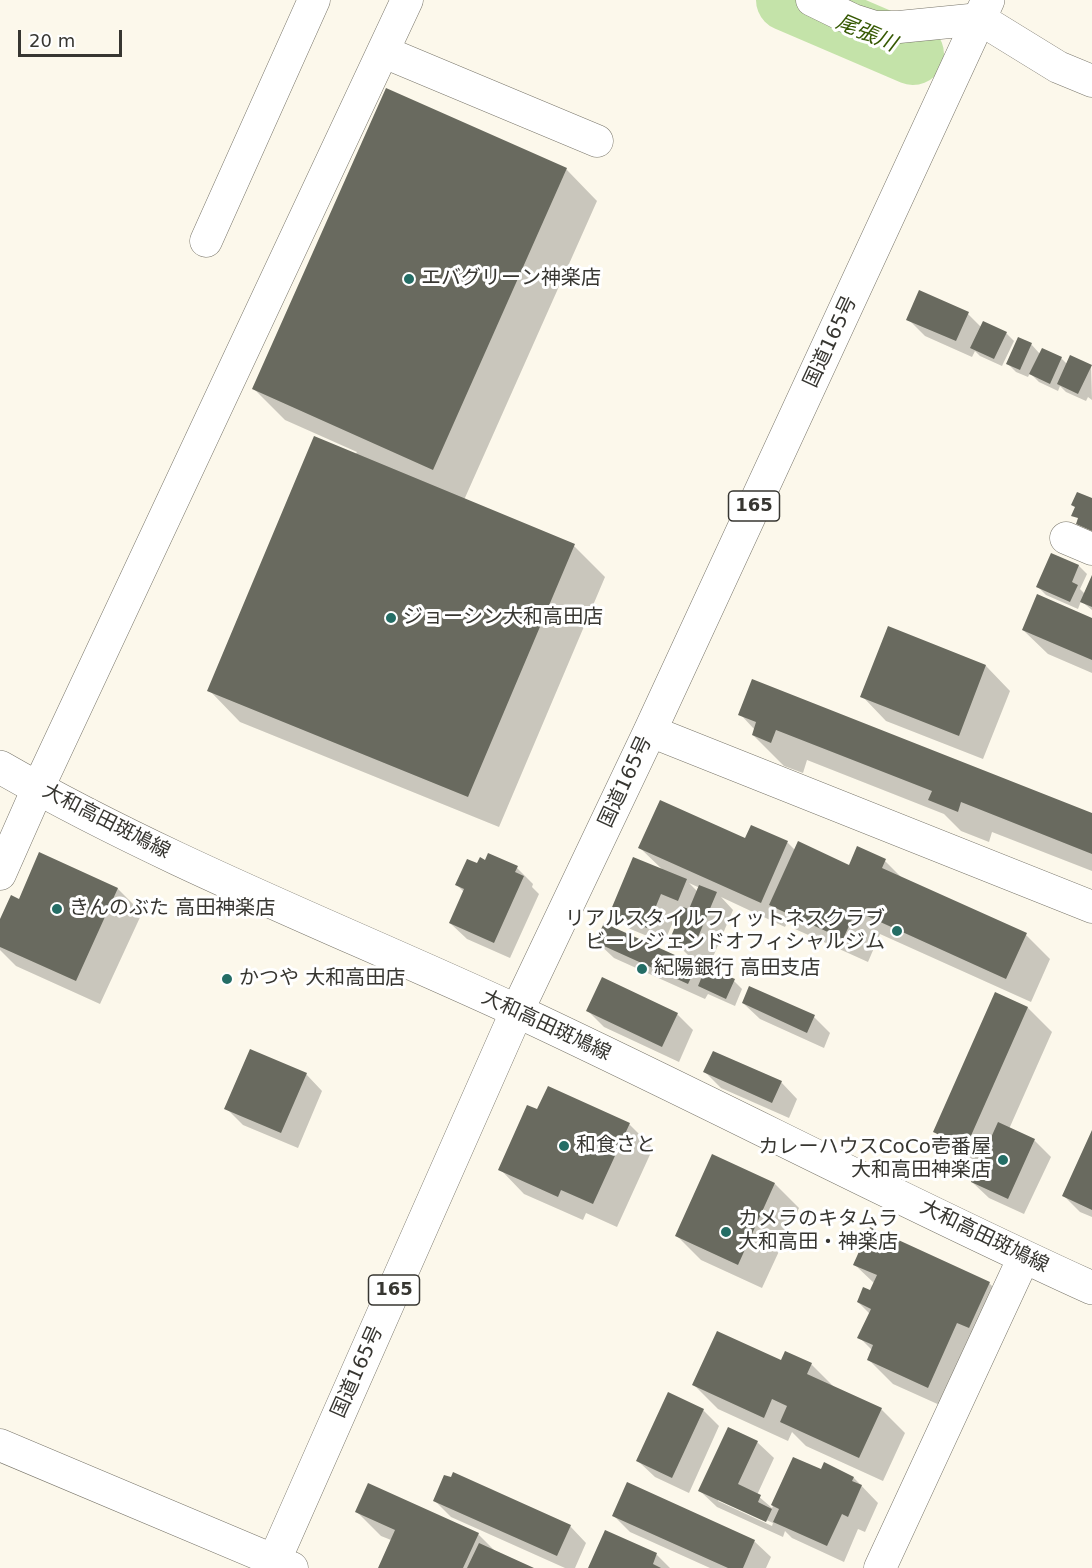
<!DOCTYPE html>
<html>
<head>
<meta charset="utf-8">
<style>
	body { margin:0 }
	#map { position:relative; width:1092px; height:1568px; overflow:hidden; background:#fcf8eb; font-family:"DejaVu Sans",sans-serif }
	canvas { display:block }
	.scale { position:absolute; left:18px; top:30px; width:104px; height:27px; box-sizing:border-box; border:3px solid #373631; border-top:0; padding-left:8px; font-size:18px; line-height:21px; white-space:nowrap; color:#373631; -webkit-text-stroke:4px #fff; paint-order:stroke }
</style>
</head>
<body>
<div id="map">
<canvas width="1092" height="1568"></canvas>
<div class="scale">20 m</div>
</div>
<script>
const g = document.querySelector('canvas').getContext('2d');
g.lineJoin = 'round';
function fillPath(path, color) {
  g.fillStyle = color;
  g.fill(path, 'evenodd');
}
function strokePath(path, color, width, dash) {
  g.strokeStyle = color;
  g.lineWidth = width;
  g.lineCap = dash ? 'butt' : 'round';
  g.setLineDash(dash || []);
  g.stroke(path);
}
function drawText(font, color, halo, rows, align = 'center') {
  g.font = font + ' "DejaVu Sans","Noto Sans JP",sans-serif';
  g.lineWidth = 6;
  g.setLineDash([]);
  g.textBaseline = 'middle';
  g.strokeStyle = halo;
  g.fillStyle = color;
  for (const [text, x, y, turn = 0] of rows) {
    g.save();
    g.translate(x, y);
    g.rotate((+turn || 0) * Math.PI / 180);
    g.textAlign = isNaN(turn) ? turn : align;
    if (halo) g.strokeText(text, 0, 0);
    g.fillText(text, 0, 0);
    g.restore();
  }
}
const shadow = new Path2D(`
	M 566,169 L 597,201 L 464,500 L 574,546 L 605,577 L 499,827 L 240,722 L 209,690 L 357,452 L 285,420 L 254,389 Z
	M 968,314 L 982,328 L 1006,333 L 1014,341 L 1002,366 L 980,356 L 975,351 L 972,357 L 925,336 L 908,319 Z
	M 1031,344 L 1040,354 L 1061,358 L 1067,364 L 1091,366 L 1092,400 L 1088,397 L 1086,401 L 1066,392 L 1060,386 L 1058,391 L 1039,382 L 1030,373 L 1028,377 L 1016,372 L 1008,364 Z
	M 1052,555 L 1079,566 L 1087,574 L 1080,589 L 1085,594 L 1092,579 L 1092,610 L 1081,601 L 1078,609 L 1046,595 L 1038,587 Z
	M 1092,620 L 1092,673 L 1048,654 L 1023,630 Z
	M 889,628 L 986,666 L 1010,691 L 983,759 L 886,721 L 862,696 Z
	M 740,714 L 1092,815 L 1092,871 L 992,832 L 989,842 L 961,831 L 944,814 L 807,760 L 803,773 L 784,766 L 753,735 L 755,730 Z
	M 752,827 L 788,843 L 795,850 L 850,867 L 885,861 L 903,879 L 1026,935 L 1050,959 L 1031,1002 L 880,934 L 868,962 L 795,929 L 788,921 L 785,927 L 721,897 L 733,910 L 710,964 L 688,955 L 671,938 L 683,912 L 678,910 L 664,943 L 628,928 L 612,911 L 664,871 L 640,848 L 746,840 ZM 689,883 L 700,888 L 698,892 Z
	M 40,854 L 118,889 L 142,913 L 100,1004 L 16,966 L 0,950 L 0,923 L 20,901 Z
	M 478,865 L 517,868 L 533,884 L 532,887 L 539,894 L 510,958 L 467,939 L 450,923 L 464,892 L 457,885 Z
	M 597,942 L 696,967 L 704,975 L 707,969 L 734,981 L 742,989 L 735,1006 L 708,994 L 705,999 L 614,958 Z
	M 996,994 L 1028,1008 L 1052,1032 L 1009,1129 L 1034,1140 L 1051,1157 L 1024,1214 L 989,1198 L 972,1182 L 980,1166 L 959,1156 L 935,1132 Z
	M 743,1003 L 814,1017 L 830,1033 L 824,1048 L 760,1019 Z
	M 588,1011 L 677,1014 L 693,1030 L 679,1062 L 604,1027 Z
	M 705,1072 L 781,1082 L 797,1099 L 789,1118 L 721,1088 Z
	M 306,1074 L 322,1091 L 298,1148 L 243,1125 L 226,1108 Z
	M 537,1111 L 629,1124 L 653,1148 L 617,1227 L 586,1213 L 583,1220 L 524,1194 L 500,1169 Z
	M 1092,1134 L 1092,1217 L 1080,1212 L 1064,1196 Z
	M 775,1184 L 799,1208 L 762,1288 L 701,1260 L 677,1236 Z
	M 855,1265 L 989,1283 L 1013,1307 L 953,1411 L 893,1384 L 869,1360 L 873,1351 L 859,1337 L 870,1314 L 858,1302 L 871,1292 L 875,1284 Z
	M 811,1364 L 836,1389 L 881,1409 L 905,1433 L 883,1481 L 806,1446 L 792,1432 L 788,1441 L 718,1409 L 694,1385 Z
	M 703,1410 L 719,1426 L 689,1493 L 655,1477 L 638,1461 Z
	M 757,1442 L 774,1458 L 757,1495 L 772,1508 L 794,1459 L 822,1471 L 824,1464 L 854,1478 L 878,1503 L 865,1532 L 858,1529 L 844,1562 L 792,1538 L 785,1531 L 783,1537 L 717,1507 L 700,1491 ZM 718,1498 L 773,1523 L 772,1526 L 718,1501 Z
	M 434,1500 L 570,1526 L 586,1543 L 575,1568 L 565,1568 L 451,1517 Z
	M 357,1512 L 478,1534 L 497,1553 L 530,1568 L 379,1568 L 391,1540 L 381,1536 Z
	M 614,1516 L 754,1541 L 771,1557 L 766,1568 L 710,1568 L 630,1532 Z
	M 606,1532 L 657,1555 L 670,1568 L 589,1568 Z`);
const river = new Path2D(`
	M 787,0 L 913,54`);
const building = new Path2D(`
	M 386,88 L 567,168 L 433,470 L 252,389 Z
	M 919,290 L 969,312 L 956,341 L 906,320 Z
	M 983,321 L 1007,332 L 994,359 L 970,348 Z
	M 1018,337 L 1032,343 L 1020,370 L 1006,364 Z
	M 1042,348 L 1062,357 L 1050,384 L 1029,374 Z
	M 1070,355 L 1092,365 L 1078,394 L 1057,384 Z
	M 314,436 L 575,544 L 468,797 L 207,691 Z
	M 1077,492 L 1092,498 L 1092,531 L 1076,524 L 1078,518 L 1071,516 L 1075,507 L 1071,505 Z
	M 1051,553 L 1079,565 L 1072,582 L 1078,585 L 1070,602 L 1036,587 Z
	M 1092,575 L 1092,607 L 1080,602 Z
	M 1037,594 L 1092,618 L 1092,660 L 1022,630 Z
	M 888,626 L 986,665 L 959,736 L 860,697 Z
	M 752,679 L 1092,813 L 1092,854 L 961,802 L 958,812 L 928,800 L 932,791 L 776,730 L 771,743 L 752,735 L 756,722 L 738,715 Z
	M 660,800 L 745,838 L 751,825 L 788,841 L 761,903 L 638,848 Z
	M 798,841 L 849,865 L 857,846 L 886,859 L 882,868 L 1027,933 L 1006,979 L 856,911 L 843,939 L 769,905 Z
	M 39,852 L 118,888 L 76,981 L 0,947 L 0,919 L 11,895 L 19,899 Z
	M 488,853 L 518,866 L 515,872 L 524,876 L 494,943 L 449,923 L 464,889 L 455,885 L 467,859 L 477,863 L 480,857 L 485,860 Z
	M 633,857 L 687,879 L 678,901 L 661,894 L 647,928 L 610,912 Z
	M 699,885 L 717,892 L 693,949 L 670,939 L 683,907 L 689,909 Z
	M 604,923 L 697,965 L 688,984 L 595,942 Z
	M 706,967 L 735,979 L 726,999 L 698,986 Z
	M 602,977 L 678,1013 L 662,1047 L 586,1011 Z
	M 749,986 L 815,1015 L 807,1033 L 742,1003 Z
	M 995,992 L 1028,1007 L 966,1147 L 933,1132 Z
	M 250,1049 L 307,1073 L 281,1133 L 224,1109 Z
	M 713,1051 L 782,1081 L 772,1103 L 703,1072 Z
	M 548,1086 L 630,1123 L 593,1204 L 561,1190 L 558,1197 L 498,1170 L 527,1105 L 537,1109 Z
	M 998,1122 L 1035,1139 L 1008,1199 L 971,1182 Z
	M 1092,1130 L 1092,1210 L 1062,1196 Z
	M 712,1154 L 775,1183 L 738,1265 L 675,1236 Z
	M 870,1227 L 990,1282 L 969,1328 L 957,1323 L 928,1388 L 867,1360 L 873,1345 L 857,1338 L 871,1309 L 857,1302 L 863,1287 L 870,1290 L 877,1275 L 853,1265 Z
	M 717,1331 L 781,1360 L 785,1351 L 812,1363 L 807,1374 L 882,1408 L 859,1458 L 780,1422 L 787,1406 L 772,1399 L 764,1418 L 692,1385 Z
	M 668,1392 L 704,1409 L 672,1478 L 636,1461 Z
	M 728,1427 L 758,1441 L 738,1484 L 761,1495 L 758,1502 L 772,1509 L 766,1522 L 698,1491 Z
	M 793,1457 L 821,1469 L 824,1462 L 854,1477 L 852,1481 L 862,1485 L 848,1517 L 842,1514 L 827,1546 L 773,1522 L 779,1509 L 771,1505 Z
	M 453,1472 L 571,1525 L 557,1556 L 433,1501 L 444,1475 L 451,1477 Z
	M 627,1482 L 755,1540 L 743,1568 L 728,1568 L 612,1516 Z
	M 368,1483 L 479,1533 L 463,1568 L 378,1568 L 395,1530 L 355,1512 Z
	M 605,1530 L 657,1553 L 653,1564 L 661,1568 L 588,1568 Z
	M 479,1543 L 534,1568 L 467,1568 Z`);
const minor = new Path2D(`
	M 812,0 L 853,20 L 875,27 L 899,27 L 980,19 L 1058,67 L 1092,81
	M 384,52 L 597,141
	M 206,241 L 314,0
	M 1066,538 L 1092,549
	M 650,731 L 1092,907
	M 0,874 L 38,788 L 407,0
	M 0,1445 L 292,1568
	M 880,1568 L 1024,1257`);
const primary = new Path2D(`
	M 0,767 C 165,862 344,931 517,1011 C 710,1101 898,1200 1092,1288`);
const trunk = new Path2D(`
	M 271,1568 L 517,1011 L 650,731 L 988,0`);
const markers = [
	[409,279,6,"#246d65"],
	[391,618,6,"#246d65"],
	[57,909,6,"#246d65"],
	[897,931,6,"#246d65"],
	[642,969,6,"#246d65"],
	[227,979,6,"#246d65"],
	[564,1146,6,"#246d65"],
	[1003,1160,6,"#246d65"],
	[726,1232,6,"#246d65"]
];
const shields = [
	[754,506,51],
	[394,1290,51]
];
const shieldNames = [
	["165",754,506],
	["165",394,1290]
];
const poiNames = [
	["エバグリーン神楽店",421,279],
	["ジョーシン大和高田店",403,618],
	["きんのぶた 高田神楽店",69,909],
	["リアルスタイルフィットネスクラブ",885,920,"right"],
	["ビーレジェンドオフィシャルジム",885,943,"right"],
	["紀陽銀行 高田支店",654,969],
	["かつや 大和高田店",239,979],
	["和食さと",576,1146],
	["カレーハウスCoCo壱番屋",991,1148,"right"],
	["大和高田神楽店",991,1171,"right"],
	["カメラのキタムラ",738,1220],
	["大和高田・神楽店",738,1243]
];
const streetNames = [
	["国道165号",831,342,-65],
	["国道165号",626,782,-65],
	["大和高田斑鳩線",106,822,27],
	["大和高田斑鳩線",546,1026,25],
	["大和高田斑鳩線",984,1237,26],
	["国道165号",358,1372,-66]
];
const waterNames = [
	["尾張川",866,34,23]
];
fillPath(shadow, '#0003');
strokePath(river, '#c4e3a9', 62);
fillPath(building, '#696a5f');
strokePath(minor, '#78756a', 33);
strokePath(primary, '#78756a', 34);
strokePath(trunk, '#78756a', 34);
strokePath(minor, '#fff', 32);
strokePath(primary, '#fff', 33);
strokePath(trunk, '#fff', 33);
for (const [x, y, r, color] of markers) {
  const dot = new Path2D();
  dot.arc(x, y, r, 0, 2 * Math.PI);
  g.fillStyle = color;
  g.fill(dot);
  strokePath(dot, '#fff', 2);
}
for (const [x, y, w] of shields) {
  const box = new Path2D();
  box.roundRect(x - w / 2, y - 15, w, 30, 4.5);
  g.fillStyle = '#fff';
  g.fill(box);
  strokePath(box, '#373631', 1.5);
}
drawText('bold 18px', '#373631', null, shieldNames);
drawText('20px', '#373631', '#fff', poiNames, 'left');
drawText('20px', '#373631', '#fff', streetNames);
drawText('italic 21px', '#365903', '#fff', waterNames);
</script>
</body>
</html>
